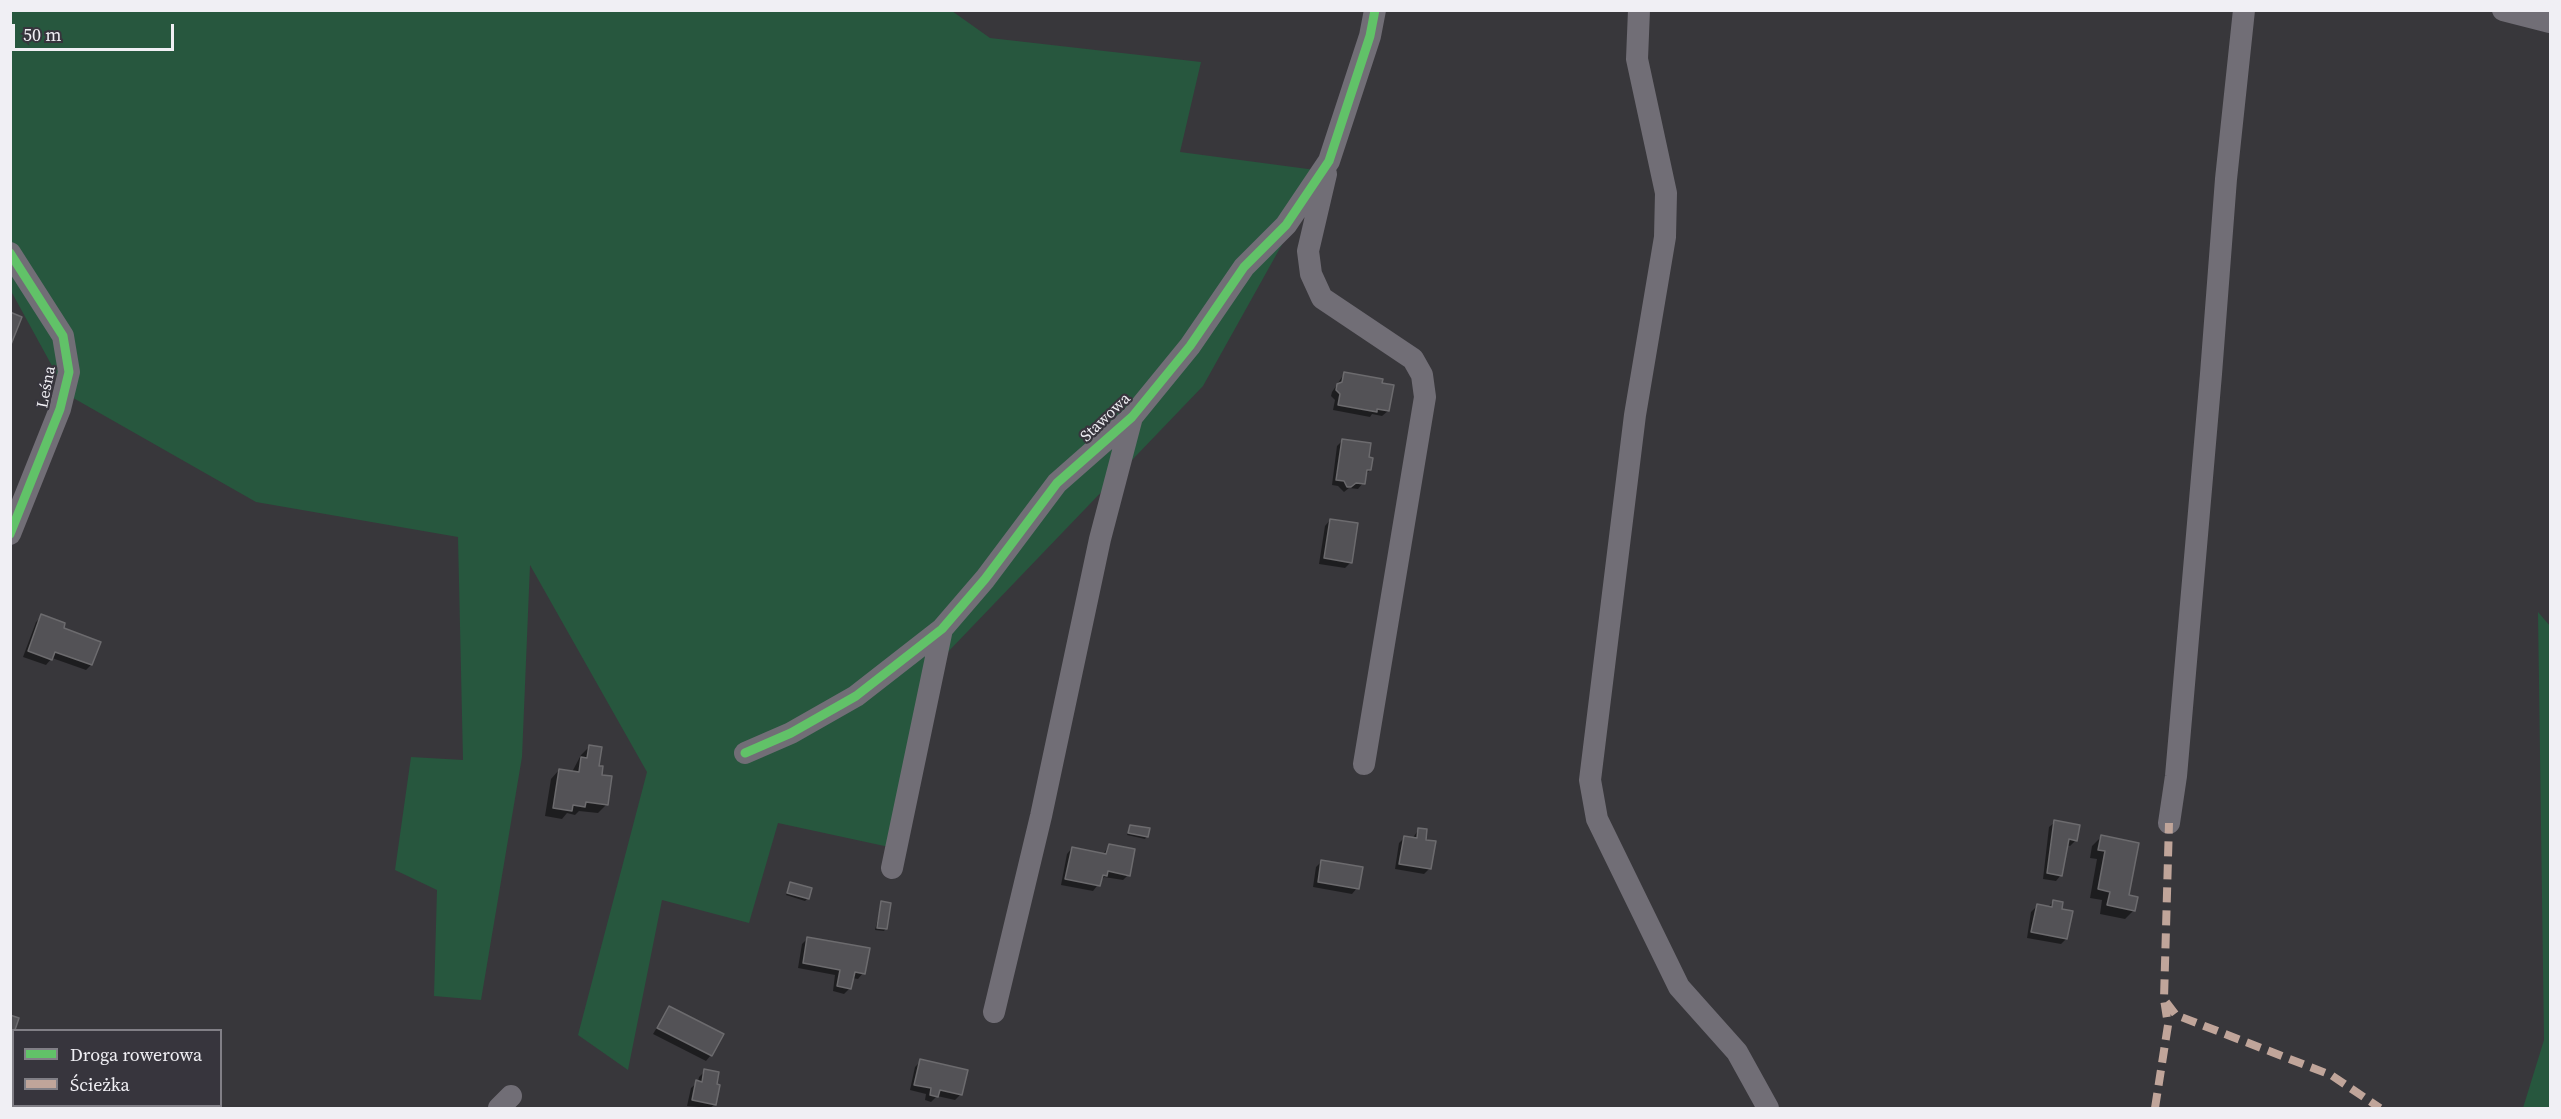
<!DOCTYPE html>
<html>
<head>
<meta charset="utf-8">
<style>
	body { margin:0 }
	#map { position:relative; width:2561px; height:1119px; overflow:hidden; background:#38373b; font-family:"Source Serif 4",serif }
	canvas { display:block }
	.frame { position:absolute; inset:0; border:12px solid #f0eff4; pointer-events:none }
	.legend { position:absolute; left:12px; top:1029px; width:210px; height:78px; box-sizing:border-box; background:#37353d; border:2px solid #817f86; margin:0; padding:8px 10px; list-style:none; font-size:18px; color:#f0eff4 }
	.legend li { display:flex; align-items:center; gap:12px; height:30px }
	.legend b { width:30px; border:2px solid #817f86 }
	.scale { position:absolute; left:12px; top:24px; width:162px; height:27px; box-sizing:border-box; border:3px solid #f0eff4; border-top:0; padding-left:8px; font-size:18px; line-height:21px; white-space:nowrap; color:#f0eff4; -webkit-text-stroke:4px #37353d; paint-order:stroke }
</style>
</head>
<body>
<div id="map">
<canvas width="2561" height="1119"></canvas>
<div class="frame"></div>
<ul class="legend">
<li><b style="height:8px;background:#61c268"></b>Droga rowerowa</li>
<li><b style="height:8px;background:#c0a59a"></b>Ścieżka</li>
</ul>
<div class="scale">50 m</div>
</div>
<script>
const g = document.querySelector('canvas').getContext('2d');
g.lineJoin = 'round';
function fillPath(path, color) {
  g.fillStyle = color;
  g.fill(path, 'evenodd');
}
function strokePath(path, color, width, dash) {
  g.strokeStyle = color;
  g.lineWidth = width;
  g.lineCap = dash ? 'butt' : 'round';
  g.setLineDash(dash || []);
  g.stroke(path);
}
function drawText(font, color, halo, rows, align = 'center') {
  g.font = font + ' "Source Serif 4",serif';
  g.lineWidth = 4.5;
  g.setLineDash([]);
  g.textBaseline = 'middle';
  g.strokeStyle = halo;
  g.fillStyle = color;
  for (const [text, x, y, turn = 0] of rows) {
    g.save();
    g.translate(x, y);
    g.rotate((+turn || 0) * Math.PI / 180);
    g.textAlign = isNaN(turn) ? turn : align;
    if (halo) g.strokeText(text, 0, 0);
    g.fillText(text, 0, 0);
    g.restore();
  }
}
const green = new Path2D(`
	M 10,11 L 952,11 L 990,38 L 1201,62 L 1180,152 L 1323,171 L 1203,386 L 945,655 L 903,850 L 778,823 L 749,923 L 662,900 L 628,1070 L 578,1035 L 647,772 L 530,565 L 522,757 L 481,1000 L 434,996 L 437,890 L 395,870 L 411,757 L 463,760 L 458,537 L 256,502 L 68,395 L 11,291 Z
	M 2538,612 L 2550,626 L 2550,1108 L 2523,1108 L 2544,1040 Z`);
const shadow = new Path2D(`
	M 1344,374 L 1388,411 L 1382,416 L 1372,414 L 1370,417 L 1333,410 L 1335,400 L 1331,396 L 1332,392 Z
	M 1343,440 L 1367,459 L 1370,470 L 1365,475 L 1363,483 L 1358,489 L 1349,488 L 1344,492 L 1338,486 L 1332,485 L 1337,446 Z
	M 1330,520 L 1351,562 L 1345,568 L 1319,564 L 1325,526 Z
	M 42,616 L 62,629 L 91,665 L 86,670 L 52,658 L 46,665 L 23,657 L 36,622 Z
	M 590,746 L 598,767 L 606,805 L 598,813 L 579,811 L 575,815 L 567,813 L 562,819 L 545,816 L 551,779 L 559,770 L 572,772 L 581,755 Z
	M 2055,822 L 2076,840 L 2070,846 L 2066,845 L 2061,875 L 2056,881 L 2043,879 L 2049,827 Z
	M 1130,826 L 1147,836 L 1145,839 L 1127,835 Z
	M 1419,829 L 1424,841 L 1430,868 L 1424,874 L 1395,869 L 1399,843 L 1404,838 L 1412,839 Z
	M 2101,837 L 2134,910 L 2125,919 L 2100,914 L 2102,900 L 2090,898 L 2097,859 L 2090,858 L 2092,846 Z
	M 1109,845 L 1128,875 L 1123,880 L 1104,877 L 1093,891 L 1061,885 L 1067,854 L 1072,848 L 1103,855 Z
	M 1322,861 L 1357,888 L 1352,894 L 1313,887 L 1316,867 Z
	M 791,884 L 808,898 L 805,901 L 786,895 Z
	M 2054,901 L 2060,910 L 2066,939 L 2061,944 L 2027,938 L 2031,912 L 2037,906 L 2048,907 Z
	M 882,902 L 886,928 L 884,931 L 875,930 Z
	M 808,938 L 863,973 L 858,979 L 852,978 L 850,988 L 844,994 L 833,991 L 835,975 L 798,968 L 802,944 Z
	M 669,1008 L 711,1055 L 706,1061 L 653,1034 Z
	M 921,1061 L 961,1094 L 955,1100 L 937,1096 L 931,1102 L 925,1100 L 926,1094 L 910,1090 L 915,1067 Z
	M 705,1071 L 714,1105 L 710,1108 L 687,1106 L 691,1088 L 698,1082 L 699,1077 Z
	M 14,1106 L 31,1106 L 30,1108 L 12,1108 Z`);
const building = new Path2D(`
	M 10,312 L 22,317 L 10,347 Z
	M 1344,372 L 1383,379 L 1382,383 L 1394,385 L 1389,411 L 1377,409 L 1377,412 L 1338,405 L 1340,394 L 1336,390 L 1337,384 L 1342,382 Z
	M 1342,439 L 1371,443 L 1369,457 L 1373,458 L 1371,470 L 1367,470 L 1365,484 L 1356,483 L 1351,487 L 1347,487 L 1344,481 L 1336,480 Z
	M 1330,519 L 1358,523 L 1352,563 L 1324,558 Z
	M 41,614 L 65,623 L 64,628 L 101,642 L 92,665 L 55,652 L 52,660 L 28,651 Z
	M 589,745 L 602,747 L 599,766 L 603,766 L 602,775 L 612,776 L 608,805 L 586,802 L 585,807 L 573,805 L 572,811 L 553,808 L 559,769 L 579,772 L 581,757 L 587,758 Z
	M 2054,820 L 2080,825 L 2077,841 L 2069,839 L 2062,876 L 2047,873 Z
	M 1130,825 L 1150,828 L 1148,837 L 1128,833 Z
	M 1418,828 L 1427,829 L 1426,840 L 1436,841 L 1431,869 L 1399,864 L 1404,836 L 1417,838 Z
	M 2101,835 L 2139,843 L 2129,895 L 2138,897 L 2135,911 L 2107,905 L 2110,892 L 2098,889 L 2105,851 L 2098,850 Z
	M 1109,844 L 1135,849 L 1130,876 L 1108,871 L 1107,876 L 1103,875 L 1100,886 L 1065,879 L 1072,847 L 1106,854 Z
	M 1321,860 L 1363,867 L 1359,889 L 1318,882 Z
	M 790,882 L 812,888 L 809,899 L 787,893 Z
	M 2053,900 L 2063,902 L 2062,909 L 2073,911 L 2067,939 L 2031,932 L 2037,904 L 2052,907 Z
	M 881,901 L 891,903 L 887,929 L 877,928 Z
	M 807,937 L 870,948 L 865,974 L 855,972 L 851,989 L 837,986 L 840,970 L 803,963 Z
	M 669,1006 L 724,1034 L 712,1056 L 657,1028 Z
	M 10,1015 L 19,1018 L 12,1039 L 10,1038 Z
	M 920,1059 L 968,1070 L 962,1095 L 940,1090 L 938,1097 L 930,1095 L 931,1088 L 914,1085 Z
	M 704,1069 L 719,1072 L 717,1084 L 720,1085 L 716,1105 L 692,1100 L 696,1080 L 702,1082 Z
	M 14,1106 L 33,1106 L 32,1108 L 13,1108 Z`);
const minor = new Path2D(`
	M 1639,10 L 1637,59 L 1666,193 L 1665,237 L 1635,415 L 1590,780 L 1597,819 L 1679,987 L 1737,1052 L 1768,1108
	M 2503,10 L 2550,22
	M 1326,174 L 1308,251 L 1311,274 L 1322,298 L 1413,359 L 1422,375 L 1425,397 L 1364,764
	M 10,253 L 63,336 L 69,372 L 60,409 L 10,534
	M 745,753 L 791,733 L 856,696 L 942,629 L 985,579 L 1057,483 L 1132,417 L 1190,346 L 1244,267 L 1286,225 L 1329,161 L 1370,36 L 1375,10
	M 2169,823 L 2176,776 L 2211,374 L 2226,179 L 2244,10
	M 892,868 L 942,629
	M 994,1012 L 1041,816 L 1100,539 L 1132,417
	M 499,1108 L 511,1096`);
const quiet = new Path2D(`
	M 2166,1002 L 2176,1015 L 2331,1075 L 2380,1108
	M 2155,1108 L 2168,1025 L 2164,999 L 2169,823`);
const cycleway = new Path2D(`
	M 10,253 L 63,336 L 69,372 L 60,409 L 10,534
	M 745,753 L 791,733 L 856,696 L 942,629 L 985,579 L 1057,483 L 1132,417 L 1190,346 L 1244,267 L 1286,225 L 1329,161 L 1370,36 L 1375,10`);
const streetNames = [
	["Leśna",47,387,-79],
	["Stawowa",1106,418,-44]
];
fillPath(green, '#27573e');
fillPath(shadow, '#0007');
fillPath(building, '#535256');
strokePath(building, '#6c6b6e', 1.5);
strokePath(minor, '#716e76', 22);
strokePath(quiet, '#c0a59a', 8, [15, 8]);
strokePath(cycleway, '#61c268', 9);
drawText('16px', '#f0eff4', '#37353d', streetNames);
</script>
</body>
</html>
